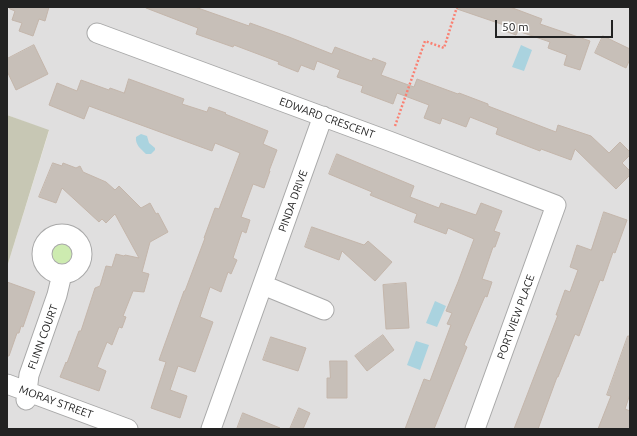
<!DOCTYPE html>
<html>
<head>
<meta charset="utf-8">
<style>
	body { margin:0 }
	#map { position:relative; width:637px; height:436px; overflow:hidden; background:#f2efe9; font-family:Ubuntu,sans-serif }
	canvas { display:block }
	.frame { position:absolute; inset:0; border:8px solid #222; pointer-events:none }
	.scale { position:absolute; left:495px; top:20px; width:118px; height:18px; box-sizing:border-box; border:2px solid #222; border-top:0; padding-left:5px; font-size:12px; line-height:14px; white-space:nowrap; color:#222; -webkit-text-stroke:3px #fff; paint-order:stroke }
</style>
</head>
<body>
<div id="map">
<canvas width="637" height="436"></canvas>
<div class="frame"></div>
<div class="scale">50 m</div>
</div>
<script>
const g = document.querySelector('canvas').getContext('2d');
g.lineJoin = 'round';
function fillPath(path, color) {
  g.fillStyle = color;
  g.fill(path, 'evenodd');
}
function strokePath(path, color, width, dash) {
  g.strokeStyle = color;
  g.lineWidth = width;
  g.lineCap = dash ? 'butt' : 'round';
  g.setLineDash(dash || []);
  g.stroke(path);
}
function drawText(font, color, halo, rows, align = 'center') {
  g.font = font + ' Ubuntu,sans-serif';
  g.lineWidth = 3.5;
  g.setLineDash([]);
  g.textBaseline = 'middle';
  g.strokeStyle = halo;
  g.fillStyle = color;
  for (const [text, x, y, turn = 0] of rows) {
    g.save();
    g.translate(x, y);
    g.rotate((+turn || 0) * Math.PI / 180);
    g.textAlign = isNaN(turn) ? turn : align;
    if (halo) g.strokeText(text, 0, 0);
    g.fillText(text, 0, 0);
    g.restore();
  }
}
const residential = new Path2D(`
	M 7,7 L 630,7 L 630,429 L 7,429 L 7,267 L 49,131 L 7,115 Z`);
const construction = new Path2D(`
	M 7,115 L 49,130 L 7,267 Z`);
const grass = new Path2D(`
	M51 253a11 11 0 1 1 22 0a11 11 0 1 1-22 0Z`);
const water = new Path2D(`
	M 521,45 L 532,50 L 524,71 L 512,67 Z
	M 141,134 L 147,136 L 149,143 L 155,148 L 155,150 L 151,154 L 146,154 C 141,149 135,145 136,137 Z
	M 435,301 L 446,306 L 437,327 L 426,323 Z
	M 416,341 L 429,345 L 420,370 L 407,365 Z`);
const building = new Path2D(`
	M 10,7 L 49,7 L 45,21 L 39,19 L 33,36 L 19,31 L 22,23 L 12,20 L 15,11 L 10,9 Z
	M 146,7 L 195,7 L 249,26 L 250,23 L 289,37 L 332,54 L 335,47 L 372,61 L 373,58 L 386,63 L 381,75 L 414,87 L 417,79 L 458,94 L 459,93 L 488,104 L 488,106 L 556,132 L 558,125 L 591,136 L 609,153 L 620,142 L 630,152 L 630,155 L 622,163 L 630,171 L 630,175 L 616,189 L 575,149 L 571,160 L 541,149 L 540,151 L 496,134 L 498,128 L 470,117 L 466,127 L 442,118 L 440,124 L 424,118 L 429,105 L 397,93 L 393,104 L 361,92 L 363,86 L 337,77 L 340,70 L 317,61 L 314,70 L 301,65 L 298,72 L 278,64 L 279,62 L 234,45 L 233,47 L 196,34 L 198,28 L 146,8 Z
	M 457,7 L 510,7 L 542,19 L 540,24 L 590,41 L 580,70 L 564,65 L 567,55 L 548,48 L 550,42 L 518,31 L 516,35 L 502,30 L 504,25 L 457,9 Z
	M 603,36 L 630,49 L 630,59 L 626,68 L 595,53 Z
	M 34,45 L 48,74 L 16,90 L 7,71 L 7,59 Z
	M 129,79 L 184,99 L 182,104 L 207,112 L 209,107 L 226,113 L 225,114 L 268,131 L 263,144 L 277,150 L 269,171 L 270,171 L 264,188 L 253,184 L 241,217 L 250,220 L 246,233 L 242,231 L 233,258 L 237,260 L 231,274 L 228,272 L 221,292 L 210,287 L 200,317 L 213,322 L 195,372 L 178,366 L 170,390 L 187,396 L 180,418 L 151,408 L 166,362 L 159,360 L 184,291 L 185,291 L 205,238 L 204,238 L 215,208 L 219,209 L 240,153 L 215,143 L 212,151 L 89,106 L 84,119 L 49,105 L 57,83 L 77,91 L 81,80 L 109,90 L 110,88 L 124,93 Z
	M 337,154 L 414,186 L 410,197 L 439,208 L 441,203 L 476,215 L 481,203 L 502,211 L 494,231 L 500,233 L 495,247 L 493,247 L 482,279 L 492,282 L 487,297 L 485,296 L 464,345 L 467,347 L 434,429 L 405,429 L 424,379 L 430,381 L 451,325 L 447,324 L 452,313 L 446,311 L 458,282 L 474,239 L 448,228 L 446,234 L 414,222 L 417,214 L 370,195 L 372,192 L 329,174 Z
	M 53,163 L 62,166 L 63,163 L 76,168 L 80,166 L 83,172 L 106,182 L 115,190 L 119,186 L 141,208 L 150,203 L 156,214 L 158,213 L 168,232 L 150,242 L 142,272 L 149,274 L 144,292 L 133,291 L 123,316 L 126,317 L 122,328 L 119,327 L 112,345 L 107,342 L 97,367 L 106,371 L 99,391 L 60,377 L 66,362 L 67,363 L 79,331 L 81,331 L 95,288 L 100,286 L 106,266 L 112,267 L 116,254 L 124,256 L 125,255 L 139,258 L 115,214 L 106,223 L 102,219 L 99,222 L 62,188 L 56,203 L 39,197 Z
	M 604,212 L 627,220 L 615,253 L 613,252 L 603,281 L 600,280 L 579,336 L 575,334 L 558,377 L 557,377 L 538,429 L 514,429 L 534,377 L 558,315 L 556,315 L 565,290 L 570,292 L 578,270 L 570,267 L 577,245 L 591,250 Z
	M 312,227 L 364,245 L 368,241 L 392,262 L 375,281 L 342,251 L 339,260 L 305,247 Z
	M 7,282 L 35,292 L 23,327 L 21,326 L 19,333 L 17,333 L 9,356 L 7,356 Z
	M 406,283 L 409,328 L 386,329 L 383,285 Z
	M 383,335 L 394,350 L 367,371 L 355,356 Z
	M 628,336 L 630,336 L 630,394 L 625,409 L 630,411 L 630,429 L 598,429 L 611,396 L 607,395 Z
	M 271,337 L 306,348 L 298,371 L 263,360 Z
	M 330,361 L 347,361 L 347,398 L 327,398 L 327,378 L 330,378 Z
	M 299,408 L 310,413 L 303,429 L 290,429 Z
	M 243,413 L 280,428 L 280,429 L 237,429 Z`);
const path = new Path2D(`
	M 395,126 L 425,41 L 444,48 L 457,7`);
const minor = new Path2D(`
	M 97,33 L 389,141 L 556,205 L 475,429
	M42 254a20 20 0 1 1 40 0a20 20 0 1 1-40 0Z
	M 263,285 L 324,310
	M 7,384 L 128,429
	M 26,400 L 29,375 L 57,295 L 62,274
	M 211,429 L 323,116`);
const streetNames = [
	["EDWARD CRESCENT",327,118,20],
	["PINDA DRIVE",293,201,-70],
	["PORTVIEW PLACE",516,317,-70],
	["FLINN COURT",43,337,-70],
	["MORAY STREET",56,402,20]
];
fillPath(residential, '#e0dfdf');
fillPath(construction, '#c7c7b4');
fillPath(grass, '#cdebb0');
fillPath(water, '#aad3df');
fillPath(building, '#c7bfb8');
strokePath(building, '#c4b6ab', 1);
strokePath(minor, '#a9a9a9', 21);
strokePath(path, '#fa8072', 2.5, [2, 2]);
strokePath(minor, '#fff', 19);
drawText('11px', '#222', '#fff', streetNames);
</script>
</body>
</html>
